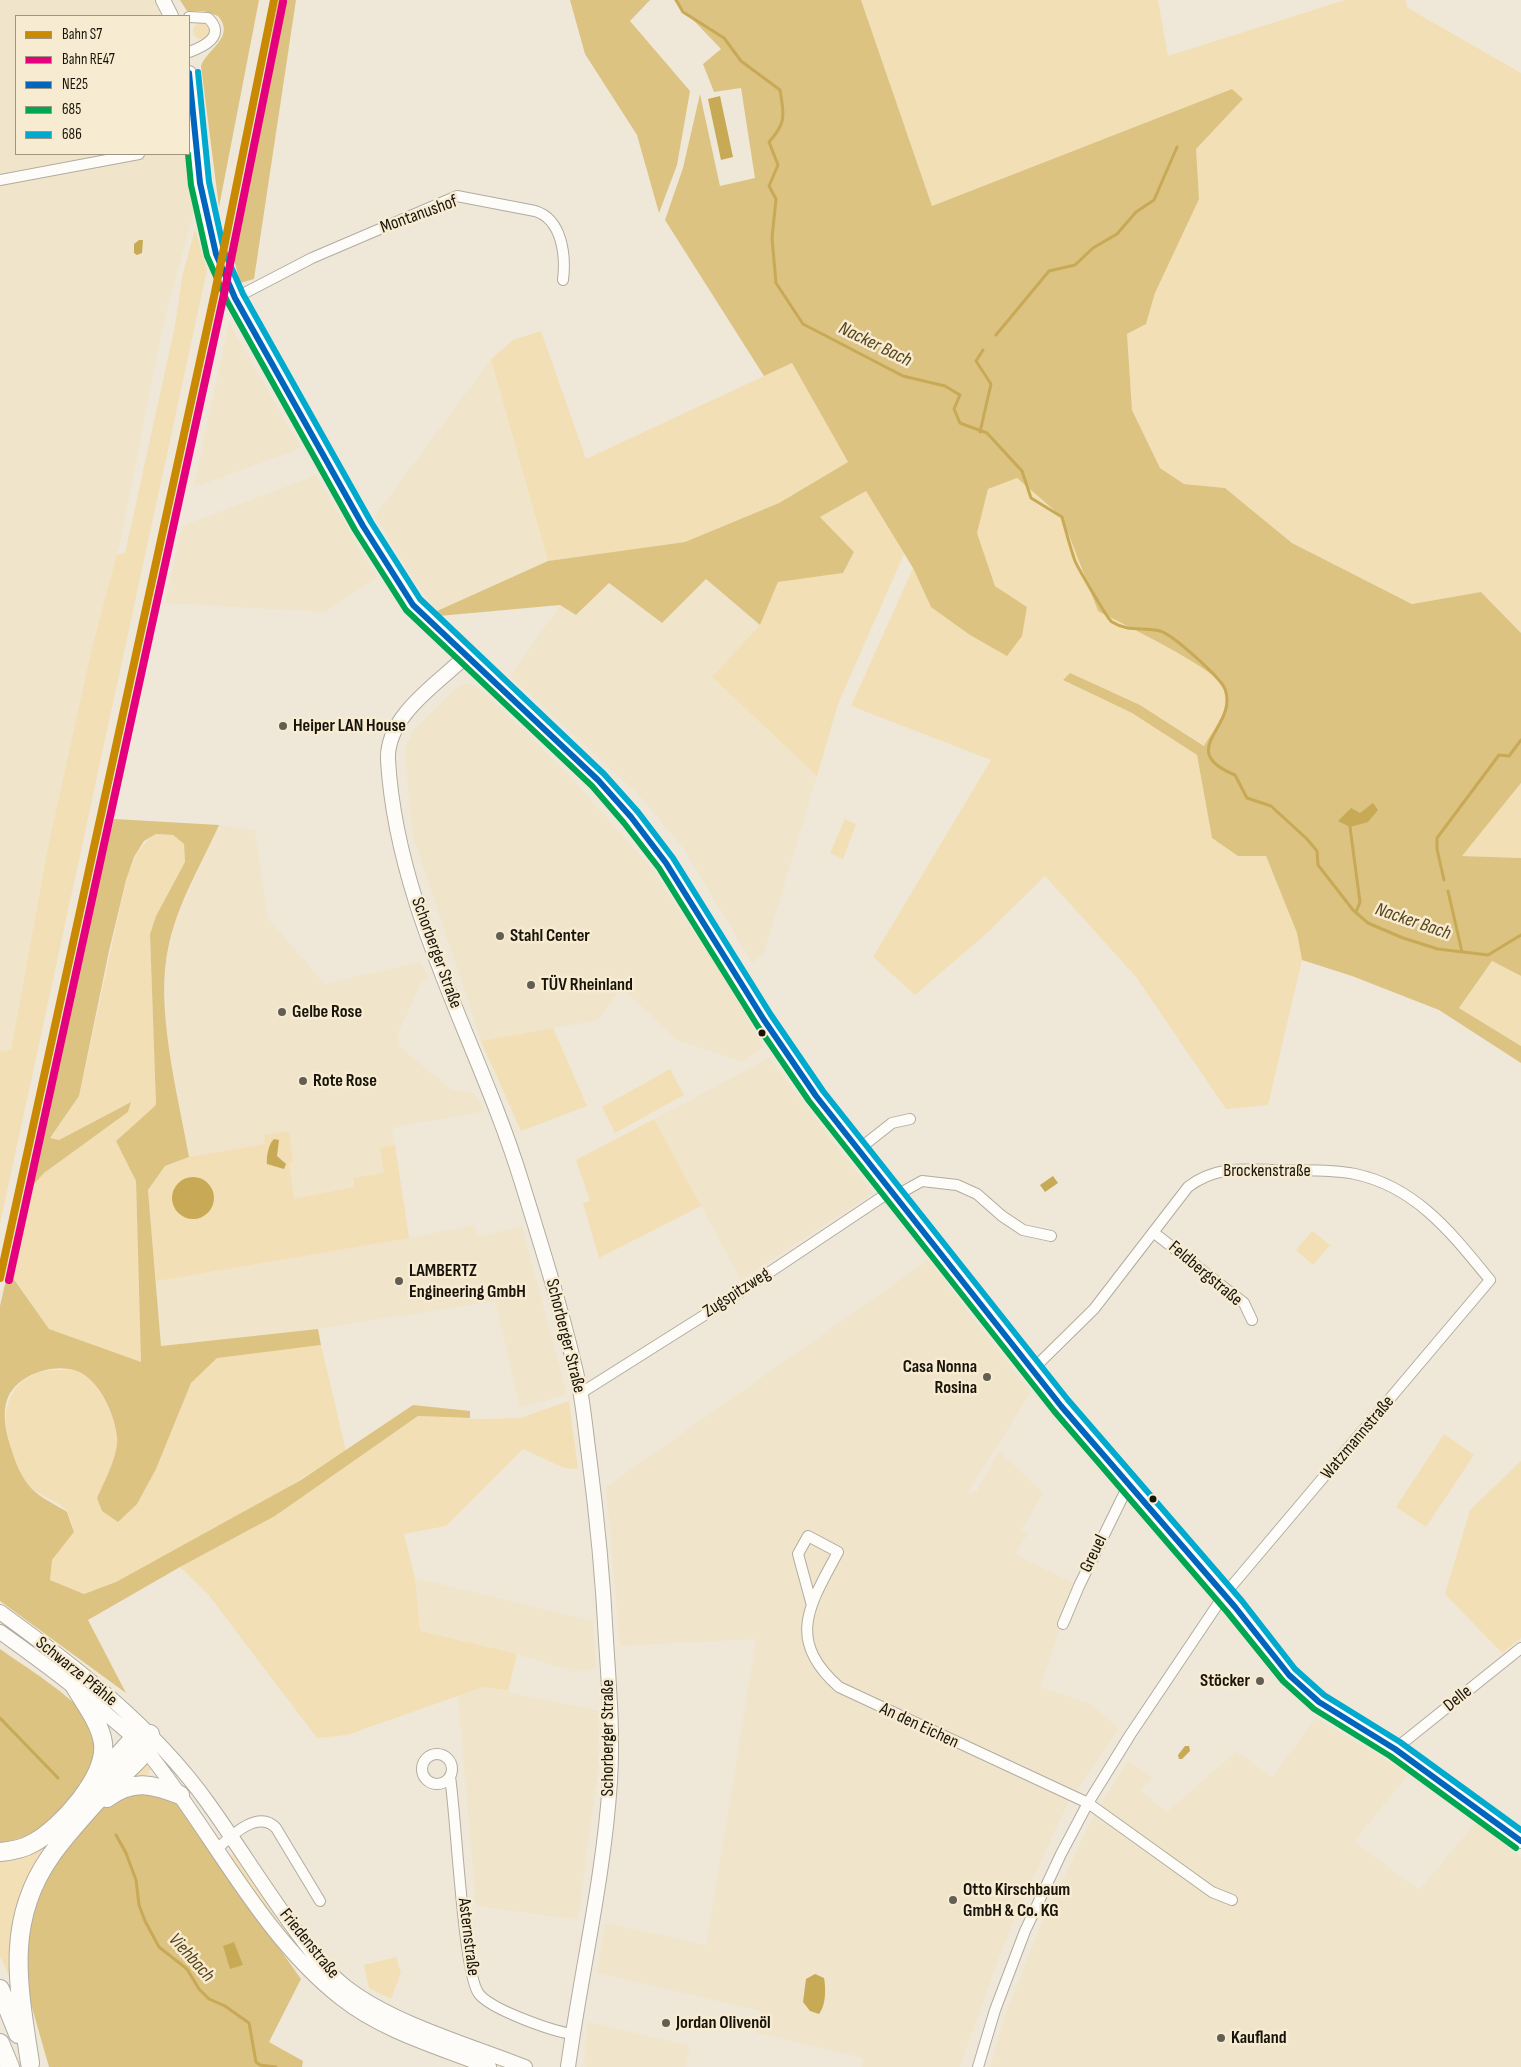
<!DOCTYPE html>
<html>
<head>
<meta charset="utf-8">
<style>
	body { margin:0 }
	#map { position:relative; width:1521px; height:2067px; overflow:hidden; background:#efe8d9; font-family:"Sofia Sans Condensed",sans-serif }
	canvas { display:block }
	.legend { position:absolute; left:15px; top:15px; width:175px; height:140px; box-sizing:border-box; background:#f7ebd1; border:1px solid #9e9582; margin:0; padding:6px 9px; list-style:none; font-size:15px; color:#18140b }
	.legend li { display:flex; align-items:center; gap:10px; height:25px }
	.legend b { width:25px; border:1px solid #9e9582 }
</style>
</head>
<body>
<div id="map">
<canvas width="1521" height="2067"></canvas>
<ul class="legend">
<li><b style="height:6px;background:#ca8902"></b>Bahn S7</li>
<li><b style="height:6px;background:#e5007d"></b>Bahn RE47</li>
<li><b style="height:6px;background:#0065bd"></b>NE25</li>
<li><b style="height:6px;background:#00a651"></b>685</li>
<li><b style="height:6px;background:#00a9ce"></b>686</li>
</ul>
</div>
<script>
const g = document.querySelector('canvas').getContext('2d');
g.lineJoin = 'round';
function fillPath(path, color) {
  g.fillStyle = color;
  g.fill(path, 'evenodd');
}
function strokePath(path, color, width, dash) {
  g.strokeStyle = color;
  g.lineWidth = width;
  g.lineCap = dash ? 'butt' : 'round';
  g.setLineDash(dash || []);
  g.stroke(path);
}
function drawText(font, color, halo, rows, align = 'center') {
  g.font = font + ' "Sofia Sans Condensed",sans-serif';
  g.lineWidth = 5;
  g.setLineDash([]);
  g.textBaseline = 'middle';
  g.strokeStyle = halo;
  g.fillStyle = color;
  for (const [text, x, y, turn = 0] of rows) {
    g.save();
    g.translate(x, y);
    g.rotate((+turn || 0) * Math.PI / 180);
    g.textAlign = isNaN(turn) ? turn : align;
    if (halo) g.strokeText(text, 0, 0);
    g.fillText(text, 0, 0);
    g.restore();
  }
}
const built = new Path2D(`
	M 0,0 L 179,0 L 157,4 L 161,16 L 16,16 L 16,154 L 186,154 L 187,170 L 196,204 L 163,326 L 120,544 L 94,639 L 49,842 L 11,1050 L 0,1051 Z
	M 229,322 L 301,448 L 193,488 Z
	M 491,359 L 548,561 L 437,611 L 414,581 L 375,516 Z
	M 316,475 L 377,578 L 324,612 L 165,603 L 182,526 Z
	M 706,579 L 760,625 L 712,677 L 817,776 L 764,953 L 752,963 L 683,848 L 636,792 L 510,676 L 560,605 L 577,615 L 609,583 L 662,623 Z
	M 465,684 L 475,685 L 531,737 L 574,781 L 649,865 L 721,973 L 764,1047 L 743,1062 L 677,1040 L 622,988 L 598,1020 L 481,1041 L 412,834 L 406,766 L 405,750 L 412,732 L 456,688 Z
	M 219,825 L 255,830 L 268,918 L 325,984 L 420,962 L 428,978 L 421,983 L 397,1036 L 400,1047 L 452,1090 L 473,1092 L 485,1111 L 392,1128 L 409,1238 L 475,1225 L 477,1237 L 522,1226 L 567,1394 L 520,1408 L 495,1301 L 318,1329 L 161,1346 L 148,1190 L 189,1157 L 166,1035 L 165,961 L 173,926 Z
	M 769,1058 L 873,1193 L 741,1280 L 654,1119 Z
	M 928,1260 L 1031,1392 L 967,1494 L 977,1491 L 999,1451 L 1044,1493 L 1021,1530 L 1028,1534 L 1015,1554 L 1079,1586 L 1061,1624 L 1041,1687 L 1089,1703 L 1119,1728 L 1067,1805 L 1020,1906 L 999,1957 L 960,2067 L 861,2067 L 863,2058 L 756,2033 L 760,2011 L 597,1973 L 605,1923 L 706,1945 L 756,1639 L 620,1646 L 606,1487 Z
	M 415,1578 L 593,1621 L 596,1669 L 574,1672 L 516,1654 L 420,1631 Z
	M 483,1687 L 599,1711 L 598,1770 L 578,1920 L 476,1906 L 458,1696 Z
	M 1316,1718 L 1409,1774 L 1354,1841 L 1419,1890 L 1476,1822 L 1521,1858 L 1521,2067 L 990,2067 L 1005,2016 L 1039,1929 L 1093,1817 L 1128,1760 L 1152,1778 L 1141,1791 L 1167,1812 L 1236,1751 L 1272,1777 Z
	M 588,2022 L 690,2046 L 686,2067 L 586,2067 L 584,2060 Z`);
const green = new Path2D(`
	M 861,0 L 1158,0 L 1168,56 L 1345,0 L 1406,0 L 1407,7 L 1420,15 L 1521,73 L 1521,633 L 1481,592 L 1413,604 L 1292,543 L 1225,488 L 1184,484 L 1160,468 L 1132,410 L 1127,334 L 1146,324 L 1155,293 L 1198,199 L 1195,149 L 1242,99 L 1232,89 L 932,206 Z
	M193 31a8 8 0 1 1 16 0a8 8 0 1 1-16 0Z
	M 195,229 L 207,270 L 0,1224 L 0,1051 L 11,1050 L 49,842 L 94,639 L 117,554 L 125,553 L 175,326 L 182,277 Z
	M 541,331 L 586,459 L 792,363 L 848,462 L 779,503 L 685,542 L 548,561 L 491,359 L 513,340 Z
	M 1017,478 L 1062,517 L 1098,611 C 1120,623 1220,670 1225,689 C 1231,710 1214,729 1205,746 L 1140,705 L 1063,680 L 1132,713 L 1197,755 L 1212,838 L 1238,856 L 1266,856 L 1297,933 L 1302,960 L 1268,1105 L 1226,1109 L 1136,977 L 1045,876 L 986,934 L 915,995 L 873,957 L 991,760 L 851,706 L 913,568 L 931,607 L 1027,607 L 995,586 L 977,533 L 988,489 Z
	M 866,491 L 904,554 L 838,704 L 817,776 L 712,677 L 760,625 L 778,582 L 843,573 L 854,552 L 820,517 Z
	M 1521,783 L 1521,858 L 1461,856 Z
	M 845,819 L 856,824 L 843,859 L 830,853 Z
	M 156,834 L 173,835 L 184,844 L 185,862 L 156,916 L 150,934 L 156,1106 L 116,1141 L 136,1181 L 141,1363 L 49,1329 L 8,1271 L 24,1195 L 44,1173 L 128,1112 L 130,1102 L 59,1140 L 50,1138 L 79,1096 L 126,880 C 133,861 138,845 156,834 Z
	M 1492,961 L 1521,976 L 1521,1046 L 1459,1008 Z
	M 553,1028 L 587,1106 L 521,1131 L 481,1041 Z
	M 670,1069 L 684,1095 L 615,1133 L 602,1107 Z
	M 654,1119 L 701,1206 L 599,1258 L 583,1203 L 590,1201 L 576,1160 Z
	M 289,1131 L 293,1162 L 289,1163 L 294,1199 L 355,1187 L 353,1178 L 384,1173 L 380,1148 L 395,1145 L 409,1238 L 156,1281 L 148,1190 L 165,1166 L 189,1157 L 265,1144 L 264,1135 Z
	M 1312,1231 L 1330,1245 L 1313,1265 L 1296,1250 Z
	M 321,1345 L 346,1451 L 272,1497 L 116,1582 L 84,1594 L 50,1580 L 52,1560 L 74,1532 C 72,1526 71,1519 68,1513 C 63,1503 43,1497 34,1490 C 18,1477 11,1451 7,1432 C 0,1394 24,1368 61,1370 C 66,1370 72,1369 77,1370 C 97,1377 115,1417 117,1436 C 119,1454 104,1482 97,1498 L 156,1469 L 191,1383 L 217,1357 Z
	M 569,1401 L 578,1469 L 564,1468 L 523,1449 L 446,1526 L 404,1534 L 415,1578 L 420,1631 L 517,1654 L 508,1691 L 483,1687 L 347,1735 L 317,1738 L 207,1593 L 180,1567 L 275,1516 L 418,1416 L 479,1419 L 520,1418 Z
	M 1444,1434 L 1474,1455 L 1426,1527 L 1396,1507 Z
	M 1521,1461 L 1521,1638 L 1502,1653 L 1445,1594 L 1470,1510 Z
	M 0,1620 L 54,1658 L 125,1716 L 128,1727 L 0,1626 Z
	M 122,1762 L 34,1872 L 15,1989 L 0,1956 L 0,1857 L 21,1855 Z
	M 146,1764 L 151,1769 L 144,1780 L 130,1779 L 141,1765 Z
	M 232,1854 L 234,1855 L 281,1925 L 311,1960 L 308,1963 L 255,1894 L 231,1857 Z
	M 396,1957 L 401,1973 L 391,1999 L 369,1988 L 364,1965 Z`);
const forest = new Path2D(`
	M 180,0 L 259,0 L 219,207 L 201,66 C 207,49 236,37 218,16 L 204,11 L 187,11 Z
	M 278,0 L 296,0 L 254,279 L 240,283 L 232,251 Z
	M 570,0 L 650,0 L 630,21 L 690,91 L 677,165 L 659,213 L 637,135 L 585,54 Z
	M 674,0 L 861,0 L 932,206 L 1232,89 L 1243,99 L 1196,149 L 1199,199 L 1155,293 L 1146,324 L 1127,334 L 1132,410 L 1160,468 L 1184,484 L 1225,488 L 1292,543 L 1412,604 L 1481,592 L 1521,633 L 1521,783 L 1462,856 L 1521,858 L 1521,976 L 1492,961 L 1459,1008 L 1521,1046 L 1521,1063 L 1439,1010 L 1352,976 L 1302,960 L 1297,933 L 1266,856 L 1238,856 L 1212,838 L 1197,755 L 1132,713 L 1063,680 L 1070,673 L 1140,705 L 1204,746 C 1214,729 1231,710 1225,689 C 1220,670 1120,623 1098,611 L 1062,517 L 1017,478 L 988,489 L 977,533 L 995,586 L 1027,607 L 1022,636 L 1007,656 L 970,635 L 931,607 L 913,568 L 866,491 L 820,517 L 854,552 L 843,573 L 778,582 L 760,625 L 706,579 L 662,623 L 609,583 L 576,615 L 560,605 L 439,616 L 437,611 L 548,561 L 685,542 L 779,503 L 848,462 L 792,363 L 764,376 L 665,220 L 683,168 L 700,94 L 720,186 L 755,178 L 741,88 L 714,92 L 703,64 L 721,49 Z
	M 114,819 L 219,825 C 202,863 178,903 169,944 C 154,1006 178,1094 189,1157 L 165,1166 L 148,1190 L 161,1346 L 318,1329 L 321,1345 L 217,1358 L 191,1383 L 156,1469 L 137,1504 L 118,1522 L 102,1511 L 97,1498 C 104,1482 119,1454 117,1437 C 115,1415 99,1379 77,1371 C 54,1362 15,1375 7,1400 C 3,1411 5,1427 8,1438 C 13,1456 19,1475 32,1489 C 41,1498 56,1505 67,1512 L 74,1532 L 52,1560 L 50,1580 L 84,1594 L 116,1582 L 301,1480 L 413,1405 L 470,1411 L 470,1418 L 418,1416 L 275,1516 L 180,1567 L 88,1620 L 126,1693 L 0,1601 L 0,1306 L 8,1271 L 49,1329 L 141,1362 L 136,1181 L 116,1141 L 156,1105 L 150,934 L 156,916 L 185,862 L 184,844 L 173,835 L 156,834 L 144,841 L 134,857 L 126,880 L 109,951 L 79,1096 L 50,1138 L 59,1140 L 131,1102 L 128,1112 L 44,1173 L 24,1195 Z
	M 0,1649 C 24,1666 71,1695 87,1717 C 93,1724 100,1748 97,1757 C 92,1776 60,1814 44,1826 C 31,1835 17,1839 2,1843 L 0,1843 Z
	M 135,1789 L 177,1804 L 301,1979 L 269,2042 L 303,2061 L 302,2067 L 49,2067 L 29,1997 L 26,1959 L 30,1920 L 44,1884 L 59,1858 L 104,1806 Z`);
const water = new Path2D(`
	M 720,96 L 733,157 L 721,160 L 708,99 Z
	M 139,240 L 143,240 L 142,253 L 137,255 L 134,253 L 134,244 Z
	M 1373,803 L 1378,810 L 1368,822 L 1350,827 L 1338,821 L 1351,808 L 1360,813 Z
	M 274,1139 L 279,1140 L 277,1156 L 286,1164 L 284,1169 L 267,1164 C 266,1157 269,1143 274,1139 Z
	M 1053,1176 L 1058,1183 L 1045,1192 L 1040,1185 Z
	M172 1198a21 21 0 1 1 42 0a21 21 0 1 1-42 0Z
	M 1185,1746 L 1189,1746 L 1190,1751 L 1182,1759 L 1179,1759 L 1178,1755 Z
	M 234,1942 L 243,1965 L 230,1969 L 223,1946 Z
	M 815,1974 L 824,1978 C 826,1989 826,2005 819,2014 L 810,2011 L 803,2002 L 806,1979 Z`);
const stream = new Path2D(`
	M 676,0 L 683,12 L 724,38 L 741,61 L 780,90 C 784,115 787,122 769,142 L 778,165 L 769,186 L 776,199 L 772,238 L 776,283 L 803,324 L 903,376 L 945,386 L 960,395 L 954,409 L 960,423 L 987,433 L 1022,471 L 1031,498 L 1062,517 C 1066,531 1070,547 1075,561 C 1078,568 1108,620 1112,622 C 1128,632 1143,627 1160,631 C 1172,634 1220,677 1225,689 C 1239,727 1174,750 1235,775 L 1247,798 L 1271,806 L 1307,839 L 1317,851 L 1318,865 L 1353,910 L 1368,923 L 1403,938 L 1438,949 L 1488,955 L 1521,935
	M 996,335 L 1049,271 L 1075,265 L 1093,248 L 1117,234 L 1136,212 L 1154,200 L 1177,147
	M 980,432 L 991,384 L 976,361 L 983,350
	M 1350,827 L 1360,902 L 1356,912
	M 1444,880 L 1437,849 L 1437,838 L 1499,755 L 1509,756 L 1521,740
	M 1448,891 L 1462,952
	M 0,1718 L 58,1778
	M 116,1835 L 126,1853 L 136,1880 L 139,1905 L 145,1921 L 159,1947 L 187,1969 L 199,1989 L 209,1999 L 225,2006 L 249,2023 L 256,2062 L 260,2065 L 276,2067`);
const street = new Path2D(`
	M 189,17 L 208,18 C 227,36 203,47 189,52
	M 0,180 L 139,154
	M 235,298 L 312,258 L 457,196 L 535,211 C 562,219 566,255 563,280
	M 859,1149 L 892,1123 L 910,1119
	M 895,1196 L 922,1181 L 957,1185 L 977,1194 L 1002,1216 L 1023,1230 L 1051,1236
	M 1153,1232 L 1244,1303 L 1252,1320
	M 581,1393 L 722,1304 L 891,1191
	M 811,1602 L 798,1554 L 808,1536 L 838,1552 C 810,1605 785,1639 839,1687 L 1088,1803 L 1212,1892 L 1232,1900
	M 1063,1624 L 1079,1586 L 1128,1486
	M 1395,1749 L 1521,1648
	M422 1769a15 15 0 1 1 30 0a15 15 0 1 1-30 0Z
	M 450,1777 C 456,1813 463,1974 479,1994 C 492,2010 552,2031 572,2034
	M 218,1848 C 231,1836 258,1809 276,1828 L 320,1901
	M 978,2067 L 995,2010 L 1025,1931 L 1061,1854 L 1088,1803 L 1130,1735 L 1224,1595 L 1490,1280 C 1453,1235 1417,1187 1355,1174 C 1330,1169 1302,1171 1275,1170 C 1243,1169 1215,1166 1188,1187 L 1094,1309 L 1032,1370`);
const secondary = new Path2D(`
	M 163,0 L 171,16
	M 189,73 L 200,183 L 216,254 L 235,298 L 363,526 L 413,605 L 598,780 L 631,817 L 666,863 L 764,1020 L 816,1096 L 1061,1406 L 1235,1607 L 1289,1675 L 1319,1702 L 1395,1749 L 1521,1841
	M 465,657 C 437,684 386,716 388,760 C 397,911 479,1042 522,1183 C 543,1251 565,1320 580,1390 C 584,1411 586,1434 589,1456 C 597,1517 603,1579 606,1640 C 609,1687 613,1734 610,1781 C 604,1877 581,1972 568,2067
	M 0,1612 C 76,1667 153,1726 208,1803 C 238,1845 265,1889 296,1931 C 311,1951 325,1971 346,1987 C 392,2023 469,2045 525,2067
	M 0,1632 C 38,1659 75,1686 110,1717 C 123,1728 136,1738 146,1750 C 212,1831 259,1934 342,1999 C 384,2032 439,2047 489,2067`);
const highway = new Path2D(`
	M 107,1798 C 132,1779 153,1784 180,1795
	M 0,1852 C 12,1851 23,1849 33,1843 C 61,1828 107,1777 103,1743 C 100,1722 84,1703 74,1685
	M 0,1989 L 18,2034
	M 0,2043 L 10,2067
	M 30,2063 C 19,1989 4,1923 50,1857 C 66,1834 86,1813 104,1793 C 114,1781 141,1760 146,1749 C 148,1744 149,1738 150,1734 L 134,1738 L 89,1788`);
const bus1 = new Path2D(`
	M 189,73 L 200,183 L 216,254 L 235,298 L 363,526 L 413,605 L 598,780 L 631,817 L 666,863 L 764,1020 L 816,1096 L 1061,1406 L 1235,1607 L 1289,1675 L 1319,1702 L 1395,1749 L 1521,1841`);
const bus2 = new Path2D(`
	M 188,154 L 191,185 L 207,256 L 227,301 L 355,530 L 406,610 L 592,786 L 624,823 L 659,868 L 757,1025 L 809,1101 L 1054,1411 L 1228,1613 L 1283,1681 L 1314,1709 L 1390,1756 L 1516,1848`);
const bus3 = new Path2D(`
	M 198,72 L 209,182 L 224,251 L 243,294 L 371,522 L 420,599 L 604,774 L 638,812 L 673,858 L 771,1015 L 823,1091 L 1068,1400 L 1242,1601 L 1295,1669 L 1324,1695 L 1400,1742 L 1521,1830`);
const rail1 = new Path2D(`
	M 0,1278 L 215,292 L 274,0`);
const rail2 = new Path2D(`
	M 9,1280 L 224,294 L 283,2`);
const markers = [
	[283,726,5,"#635e53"],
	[500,936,5,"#635e53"],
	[531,985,5,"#635e53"],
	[282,1012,5,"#635e53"],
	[762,1033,4.5,"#18140b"],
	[303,1081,5,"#635e53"],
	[399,1281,5,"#635e53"],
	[987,1377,5,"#635e53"],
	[1153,1499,4.5,"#18140b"],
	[1260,1681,5,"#635e53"],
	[953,1900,5,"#635e53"],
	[666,2023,5,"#635e53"],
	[1221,2038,5,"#635e53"]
];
const streetNames = [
	["Montanushof",419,215,-20],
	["Schorberger Straße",436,953,70],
	["Brockenstraße",1267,1171],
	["Feldbergstraße",1205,1274,40],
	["Zugspitzweg",737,1293,-33],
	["Schorberger Straße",565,1336,76],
	["Watzmannstraße",1358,1438,-50],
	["Greuel",1094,1554,-64],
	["Schwarze Pfähle",76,1672,39],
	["Delle",1458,1699,-39],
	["An den Eichen",919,1726,25],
	["Schorberger Straße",608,1738,-90],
	["Asternstraße",468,1937,83],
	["Friedenstraße",309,1944,51]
];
const poiNames = [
	["Heiper LAN House",293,726],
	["Stahl Center",510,936],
	["TÜV Rheinland",541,985],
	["Gelbe Rose",292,1012],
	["Rote Rose",313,1081],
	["LAMBERTZ",409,1271],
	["Engineering GmbH",409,1292],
	["Casa Nonna",977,1367,"right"],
	["Rosina",977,1388,"right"],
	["Stöcker",1250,1681,"right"],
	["Otto Kirschbaum",963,1890],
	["GmbH & Co. KG",963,1911],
	["Jordan Olivenöl",676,2023],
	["Kaufland",1231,2038]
];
const waterNames = [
	["Nacker Bach",875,345,26],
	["Nacker Bach",1413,922,19],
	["Viehbach",191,1958,48]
];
fillPath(built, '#f0e4cb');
fillPath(green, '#f2dfb5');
fillPath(forest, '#ddc382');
fillPath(water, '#c8a955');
strokePath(stream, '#c8a955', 3);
strokePath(street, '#b1aca0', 12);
strokePath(secondary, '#b1aca0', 16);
strokePath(highway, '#b1aca0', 20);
strokePath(street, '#fdfcf9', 10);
strokePath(secondary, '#fdfcf9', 14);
strokePath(highway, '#fdfcf9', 18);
strokePath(bus1, '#0065bd', 6);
strokePath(bus2, '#00a651', 6);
strokePath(bus3, '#00a9ce', 6);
strokePath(rail1, '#ca8902', 8);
strokePath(rail2, '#e5007d', 8);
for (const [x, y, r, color] of markers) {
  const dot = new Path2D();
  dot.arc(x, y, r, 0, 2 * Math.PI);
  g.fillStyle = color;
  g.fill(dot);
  strokePath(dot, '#f7ebd1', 2);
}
drawText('18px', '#18140b', '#f7ebd1', streetNames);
drawText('bold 18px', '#18140b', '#f7ebd1', poiNames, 'left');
drawText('italic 19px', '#57461c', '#f7ebd1', waterNames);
</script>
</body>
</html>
